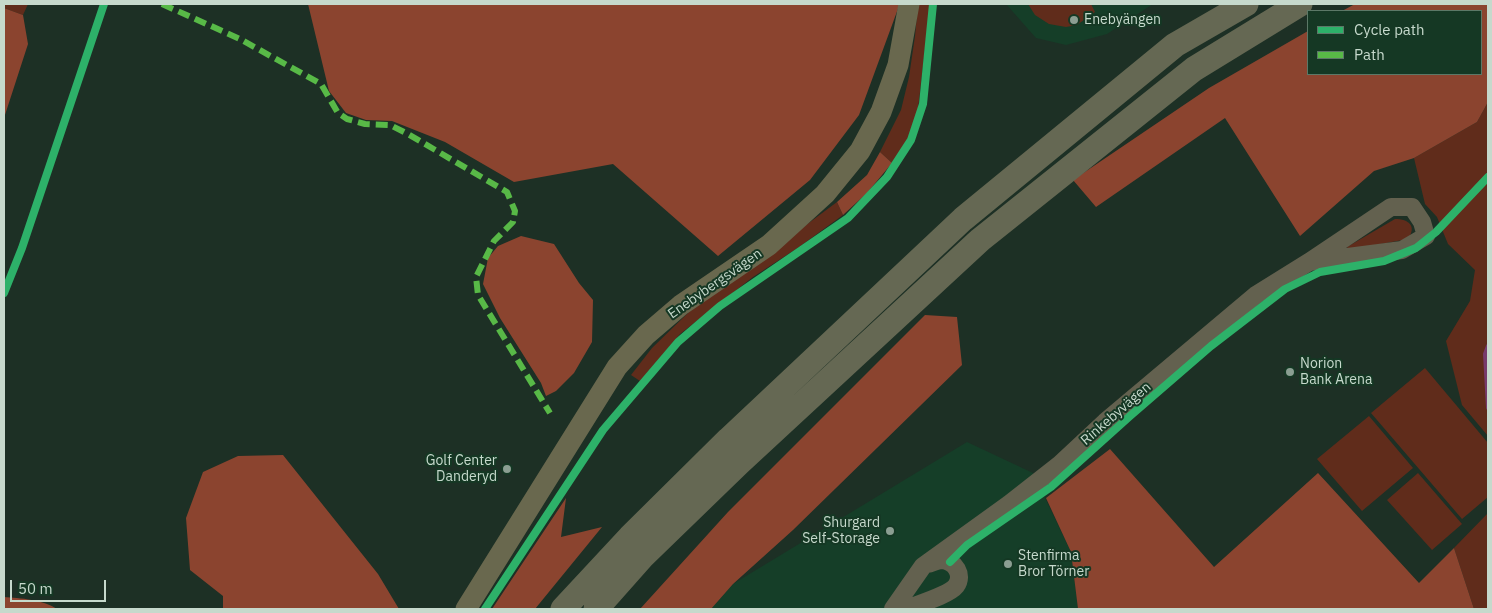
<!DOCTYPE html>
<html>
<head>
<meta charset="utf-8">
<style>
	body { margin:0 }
	#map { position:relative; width:1492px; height:613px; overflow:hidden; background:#1d3025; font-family:"IBM Plex Sans",sans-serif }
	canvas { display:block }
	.frame { position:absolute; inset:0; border:5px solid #c6d9cc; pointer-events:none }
	.legend { position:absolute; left:1307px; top:10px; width:175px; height:65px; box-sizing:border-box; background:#153824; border:1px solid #5c7867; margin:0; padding:6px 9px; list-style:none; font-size:15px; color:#c6d9cc }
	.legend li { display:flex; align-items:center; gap:10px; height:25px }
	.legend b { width:25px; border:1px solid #5c7867 }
	.scale { position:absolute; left:10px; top:580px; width:96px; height:22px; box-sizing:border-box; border:2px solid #c6d9cc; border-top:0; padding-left:6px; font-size:15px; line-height:18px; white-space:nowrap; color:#c6d9cc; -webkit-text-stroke:4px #153824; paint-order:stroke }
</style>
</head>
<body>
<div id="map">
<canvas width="1492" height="613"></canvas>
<div class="frame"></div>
<ul class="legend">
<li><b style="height:6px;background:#2db169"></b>Cycle path</li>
<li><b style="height:6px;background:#58b947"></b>Path</li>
</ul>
<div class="scale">50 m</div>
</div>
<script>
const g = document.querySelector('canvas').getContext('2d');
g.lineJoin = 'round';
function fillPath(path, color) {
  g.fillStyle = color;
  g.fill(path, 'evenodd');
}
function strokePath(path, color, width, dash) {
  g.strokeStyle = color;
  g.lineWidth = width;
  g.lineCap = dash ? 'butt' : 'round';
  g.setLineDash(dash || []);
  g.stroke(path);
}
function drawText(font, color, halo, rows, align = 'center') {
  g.font = font + ' "IBM Plex Sans",sans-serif';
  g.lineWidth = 4;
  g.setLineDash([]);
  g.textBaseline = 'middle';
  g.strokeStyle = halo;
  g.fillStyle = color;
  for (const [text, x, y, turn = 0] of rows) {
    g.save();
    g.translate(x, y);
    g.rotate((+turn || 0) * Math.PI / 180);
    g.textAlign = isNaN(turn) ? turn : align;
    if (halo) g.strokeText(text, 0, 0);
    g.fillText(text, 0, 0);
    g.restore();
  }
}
const built = new Path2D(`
	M 1006,4 L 1153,4 L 1107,34 L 1066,45 L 1036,38 Z
	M 967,442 L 1033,473 L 1071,552 L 1078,609 L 711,609 L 733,584 Z`);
const green = new Path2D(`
	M 4,4 L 28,4 L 23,15 L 4,8 Z
	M 918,4 L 930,4 L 918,109 L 907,141 L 892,163 L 880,152 L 901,110 L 909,77 L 915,36 Z
	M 1028,4 L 1091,4 L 1095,12 L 1077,25 L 1066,27 L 1049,24 L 1035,15 Z
	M 1488,102 L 1488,436 L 1462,405 L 1446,341 L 1470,301 L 1475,270 L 1448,244 L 1437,217 L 1425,204 L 1414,158 L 1477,122 Z
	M 837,202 L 843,215 L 799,247 L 753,277 L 680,334 L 640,381 L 631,375 L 652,348 L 689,312 Z
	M 1395,219 C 1409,219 1417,226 1408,239 L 1348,250 L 1347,247 Z
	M 1425,368 L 1488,443 L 1488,497 L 1462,519 L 1371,413 Z
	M 1369,416 L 1413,468 L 1362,511 L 1317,459 Z
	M 1418,473 L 1462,524 L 1432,550 L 1387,500 Z
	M 1488,513 L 1488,609 L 1474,609 L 1454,548 Z`);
const forest = new Path2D(`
	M 308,4 L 899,4 L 899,6 L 859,115 L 810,180 L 718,256 L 613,164 L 514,182 L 445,142 L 392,121 L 366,120 L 346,113 L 329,91 Z
	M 1355,4 L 1488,4 L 1488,102 L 1477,122 L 1414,158 L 1374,171 L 1300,236 L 1225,118 L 1096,207 L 1073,180 L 1209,88 L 1308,31 L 1308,74 L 1481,74 L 1481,11 L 1342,11 Z
	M 4,8 L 23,15 L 28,44 L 4,118 Z
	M 880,152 L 892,163 L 867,193 L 843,215 L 837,202 L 867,175 Z
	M 521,236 L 554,244 L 579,283 L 593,300 L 592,342 L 574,373 L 556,391 L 546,396 L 541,383 L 500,318 L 483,284 L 488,258 L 498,246 Z
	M 925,315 L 957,317 L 962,365 L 793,530 L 733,584 L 711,609 L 640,609 L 728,512 Z
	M 1110,449 L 1214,567 L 1318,473 L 1419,583 L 1454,548 L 1474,609 L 1078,609 L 1071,552 L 1046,498 Z
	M 283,455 L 378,574 L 399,609 L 223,609 L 223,596 L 190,570 L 186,518 L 203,472 L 238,456 Z
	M 566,498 L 561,537 L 602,527 L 535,609 L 492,609 Z
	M 4,597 C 19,598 45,600 57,609 L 4,609 Z`);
const stream = new Path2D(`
	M 1488,346 L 1485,354 L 1488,408`);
const minor = new Path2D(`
	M 893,609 L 923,566 L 1009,504 L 1060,464 L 1105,422 L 1256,295 L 1309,262 L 1391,207 L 1412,207 L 1422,222 L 1426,236 L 1402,250 L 1309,262
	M 906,609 C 918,604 949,595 956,586 C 964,575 955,561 942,560 C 937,560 932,563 927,564`);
const major = new Path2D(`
	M 466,609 L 617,367 L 646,335 L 681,305 L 769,245 L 825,194 L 860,151 L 881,112 L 898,65 L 909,4`);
const highway = new Path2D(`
	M 563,609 L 630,537 L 729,439 L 963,219 L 1175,45 L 1246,4
	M 596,609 L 643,556 L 740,462 L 980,240 L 1194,69 L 1300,4`);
const quiet = new Path2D(`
	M 162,4 L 240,39 L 321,84 L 338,113 L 347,119 L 365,124 L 390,125 L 408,134 L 507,192 L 515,211 L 513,222 L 494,241 L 476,277 L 478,295 L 550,413`);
const cycleway = new Path2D(`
	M 4,293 L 22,248 L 104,4
	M 950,562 L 967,545 L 1051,487 L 1130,416 L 1211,346 L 1285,289 L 1320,272 L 1384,261 L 1416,248 L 1436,232 L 1488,177
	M 485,609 L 603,430 L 678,342 L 720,306 L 848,218 L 887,177 L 911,140 L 923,104 L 933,4`);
const markers = [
	[1074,20,5,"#8b9e92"],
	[1290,372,5,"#8b9e92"],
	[507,469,5,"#8b9e92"],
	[890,531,5,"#8b9e92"],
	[1008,564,5,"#8b9e92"]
];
const poiNames = [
	["Enebyängen",1084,20],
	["Norion",1300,364],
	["Bank Arena",1300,380],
	["Golf Center",497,461,"right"],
	["Danderyd",497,477,"right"],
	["Shurgard",880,523,"right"],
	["Self-Storage",880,539,"right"],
	["Stenfirma",1018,556],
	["Bror Törner",1018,572]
];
const streetNames = [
	["Enebybergsvägen",715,284,-35],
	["Rinkebyvägen",1116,414,-41]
];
fillPath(built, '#153e28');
fillPath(green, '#602c1b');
fillPath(forest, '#8b442f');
strokePath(stream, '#773a6b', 4);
strokePath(minor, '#63614f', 18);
strokePath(major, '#69684e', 21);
strokePath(highway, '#656853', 25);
strokePath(quiet, '#58b947', 6, [12, 6]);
strokePath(cycleway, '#2db169', 8);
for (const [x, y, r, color] of markers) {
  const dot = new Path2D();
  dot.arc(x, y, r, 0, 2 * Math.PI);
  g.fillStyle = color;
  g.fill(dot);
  strokePath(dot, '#153824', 2);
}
drawText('14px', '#c6d9cc', '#153824', poiNames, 'left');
drawText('14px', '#c6d9cc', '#153824', streetNames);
</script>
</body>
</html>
